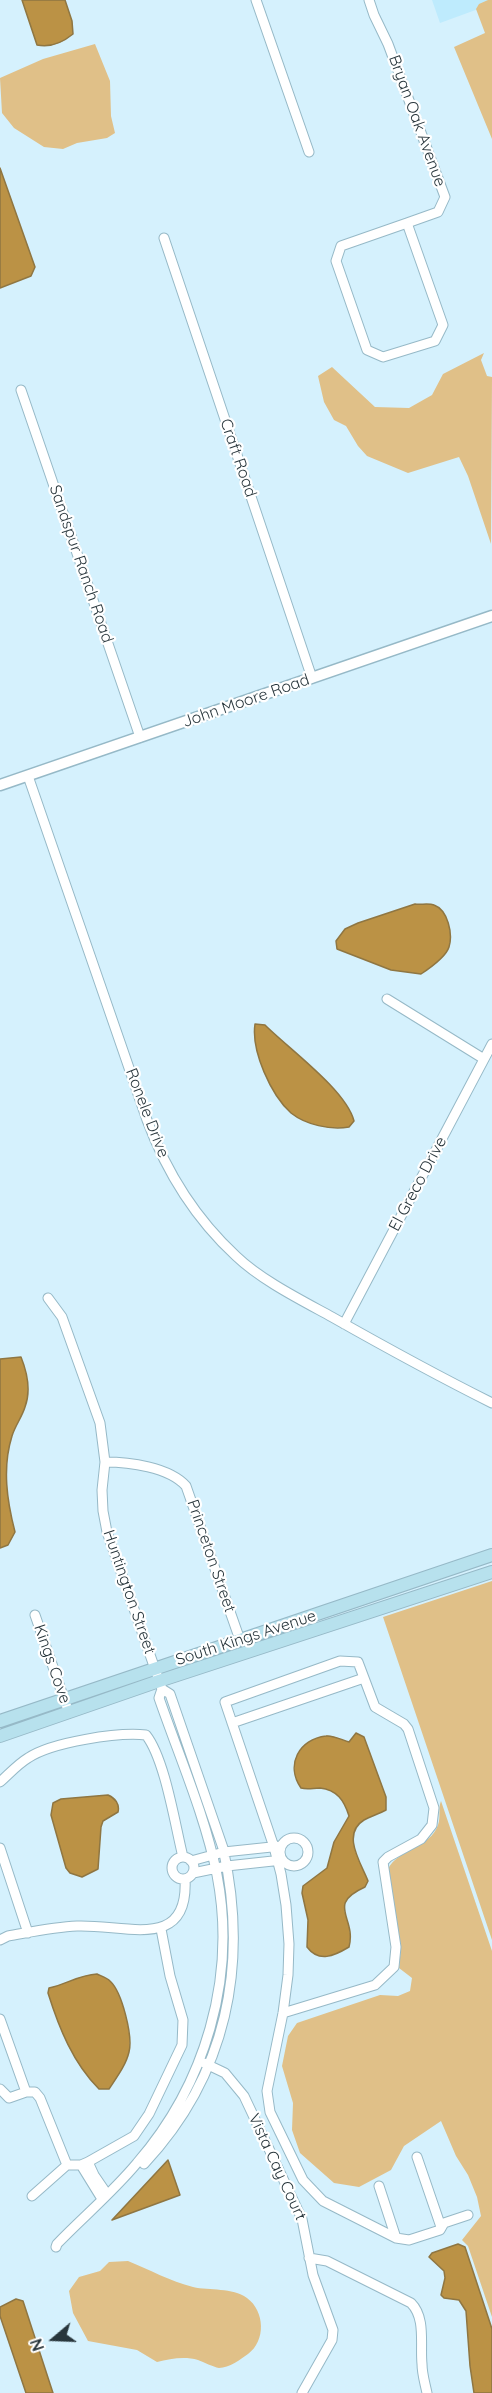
<!DOCTYPE html>
<html>
<head>
<meta charset="utf-8">
<style>
	body { margin:0 }
	#map { position:relative; width:492px; height:2393px; overflow:hidden; background:#d5f1fd; font-family:Quicksand,sans-serif }
	canvas { display:block }
	.north { position:absolute; left:24px; top:2309px; width:60px; height:60px; -webkit-text-stroke:4px #fff; paint-order:stroke; rotate:251deg; font-size:16px; font-weight:700; line-height:24px; text-align:center; color:#28363c }
	.north::after { content:''; display:block; margin:auto; width:21px; height:27px; background:#28363c; clip-path:polygon(50% 0,100% 100%,50% 72%,0 100%) }
</style>
</head>
<body>
<div id="map">
<canvas width="492" height="2393"></canvas>
<div class="north">N</div>
</div>
<script>
const g = document.querySelector('canvas').getContext('2d');
g.lineJoin = 'round';
function fillPath(path, color) {
  g.fillStyle = color;
  g.fill(path, 'evenodd');
}
function strokePath(path, color, width, dash) {
  g.strokeStyle = color;
  g.lineWidth = width;
  g.lineCap = dash ? 'butt' : 'round';
  g.setLineDash(dash || []);
  g.stroke(path);
}
function drawText(font, color, halo, rows, align = 'center') {
  g.font = font + ' Quicksand,sans-serif';
  g.lineWidth = 4.5;
  g.setLineDash([]);
  g.textBaseline = 'middle';
  g.strokeStyle = halo;
  g.fillStyle = color;
  for (const [text, x, y, turn = 0] of rows) {
    g.save();
    g.translate(x, y);
    g.rotate((+turn || 0) * Math.PI / 180);
    g.textAlign = isNaN(turn) ? turn : align;
    if (halo) g.strokeText(text, 0, 0);
    g.fillText(text, 0, 0);
    g.restore();
  }
}
const built = new Path2D(`
	M 432,0 L 492,0 L 492,4 L 440,23 Z`);
const green = new Path2D(`
	M 488,0 L 492,0 L 492,139 L 454,47 L 485,33 L 476,9 L 479,4 Z
	M 95,44 L 110,81 L 111,116 L 115,133 L 107,138 L 77,143 L 63,149 L 44,147 L 14,128 L 2,113 L 0,78 L 43,59 Z
	M 484,353 L 481,360 L 487,376 L 492,377 L 491,544 L 468,476 L 459,457 L 408,473 L 367,456 L 358,446 L 346,426 L 334,420 L 324,402 L 318,376 L 332,367 L 375,407 L 409,408 L 432,395 L 443,374 Z
	M 492,1581 L 492,1940 L 383,1617 Z
	M 441,1801 L 492,1951 L 492,2317 L 468,2246 L 462,2240 L 481,2216 L 477,2197 L 468,2175 L 456,2156 L 441,2121 L 404,2146 L 391,2170 L 359,2187 L 334,2183 L 300,2153 L 292,2130 L 293,2103 L 282,2066 L 288,2036 L 297,2023 L 380,1995 L 398,1996 L 410,1991 L 412,1978 L 399,1968 L 401,1947 L 388,1869 C 398,1849 430,1848 438,1825 C 441,1817 438,1808 441,1801 Z
	M 128,2261 C 150,2270 170,2281 193,2287 C 210,2291 232,2287 247,2298 C 265,2311 266,2341 248,2354 C 241,2359 229,2368 219,2368 C 213,2367 204,2362 198,2360 C 184,2356 170,2359 157,2362 L 137,2350 L 88,2341 L 73,2313 L 69,2291 L 79,2277 L 100,2271 L 109,2262 Z`);
const water = new Path2D(`
	M 22,0 L 65,0 L 72,21 L 73,34 C 62,43 51,48 37,45 Z
	M 0,168 L 35,267 L 31,276 L 0,288 Z
	M 415,904 C 420,905 429,903 434,905 C 448,910 453,934 449,947 C 446,957 430,968 421,974 L 391,970 L 337,949 L 336,941 L 345,929 L 358,923 Z
	M 255,1024 L 265,1025 C 289,1049 346,1090 354,1121 L 349,1127 C 330,1130 306,1125 291,1113 C 271,1095 251,1051 255,1024 Z
	M 21,1357 C 27,1372 31,1391 25,1407 C 22,1417 15,1426 12,1436 C 2,1468 7,1501 15,1532 L 8,1545 L 0,1548 L 0,1359 Z
	M 356,1733 L 364,1737 L 386,1797 L 386,1810 C 379,1814 371,1816 364,1820 C 341,1834 361,1863 368,1881 L 365,1887 C 325,1905 357,1917 349,1947 C 334,1956 319,1963 307,1947 L 308,1920 L 302,1893 L 303,1886 L 327,1868 L 334,1842 L 349,1816 C 344,1800 337,1790 320,1788 C 313,1788 308,1790 301,1788 C 285,1765 299,1739 326,1736 C 333,1735 342,1740 349,1742 Z
	M 108,1795 C 115,1798 120,1804 118,1812 L 103,1821 L 101,1827 L 98,1869 L 82,1877 L 70,1873 L 66,1868 L 51,1815 L 53,1803 L 61,1799 Z
	M 97,1974 C 101,1976 107,1978 110,1981 C 122,1992 133,2036 129,2052 C 126,2065 117,2077 109,2089 L 99,2089 C 73,2063 59,2028 48,1993 L 49,1988 C 67,1984 79,1975 97,1974 Z
	M 168,2160 L 180,2195 L 112,2220 Z
	M 458,2244 L 465,2247 L 492,2329 L 492,2393 L 474,2393 L 470,2366 L 466,2311 L 459,2300 L 444,2298 L 441,2295 L 445,2278 L 444,2271 L 429,2257 L 432,2253 Z
	M 16,2299 L 23,2301 L 53,2393 L 26,2393 L 0,2316 L 0,2307 Z`);
const minor = new Path2D(`
	M 256,0 L 309,152
	M 369,0 L 374,15 L 388,44 L 445,197 L 438,212 L 407,223
	M 407,223 L 443,325 L 435,341 L 383,357 L 367,350 L 336,261 L 341,246 Z
	M 164,238 L 312,678
	M 21,390 L 140,737
	M 28,776 L 147,1120 C 166,1171 196,1219 236,1256 C 261,1280 301,1300 332,1317 C 385,1347 438,1376 492,1403
	M 387,999 L 484,1059
	M 48,1298 L 62,1317 L 100,1423 L 105,1462 L 102,1490 L 103,1511 L 107,1532 L 162,1689 L 159,1698 C 179,1756 205,1815 217,1875 C 237,1978 205,2085 137,2163 C 113,2192 83,2217 57,2244 L 56,2247
	M 344,1324 L 492,1044
	M 105,1462 C 129,1462 169,1467 186,1486 L 240,1640
	M 35,1615 L 69,1713
	M 232,1723 L 364,1678
	M 0,1782 C 9,1774 18,1764 28,1758 C 52,1742 118,1732 146,1735 C 165,1759 175,1825 183,1857
	M280 1852a14 14 0 1 1 28 0a14 14 0 1 1-28 0Z
	M 0,1848 L 28,1933
	M172 1868a11 11 0 1 1 22 0a11 11 0 1 1-22 0Z
	M 191,1861 L 224,1852 L 281,1846
	M 193,1873 L 227,1866 L 282,1860
	M 0,1940 L 8,1936 C 31,1932 54,1927 77,1926 C 125,1924 189,1952 185,1879
	M 283,2013 L 375,1985 L 394,1967 L 396,1947 L 383,1862 L 388,1857 L 421,1839 L 432,1825 L 434,1808 L 408,1729 L 404,1724 L 375,1707 L 358,1662 L 340,1661 L 225,1702 L 274,1847 L 281,1874 L 286,1905 L 289,1944 L 288,1975 L 283,2013 L 267,2091 L 270,2112 L 303,2180 L 323,2201 L 396,2238 L 409,2240 L 440,2230 L 444,2223 L 468,2215
	M 0,2019 L 26,2092 L 35,2092 L 40,2098 L 67,2165
	M 204,2063 L 225,2073 L 244,2096 L 302,2219 L 313,2275 L 333,2330 L 332,2340 L 302,2393
	M 0,2089 L 9,2098 L 26,2092
	M 417,2157 L 441,2227
	M 88,2162 L 94,2175 L 107,2194
	M 144,2164 C 227,2075 249,1965 223,1848 L 170,1694 L 162,1689
	M 81,2165 L 102,2199
	M 379,2186 L 396,2238
	M 32,2196 L 67,2165 L 81,2165 L 88,2162 L 134,2136 L 149,2114 L 182,2045 L 183,2020 L 170,1976 L 161,1929
	M 309,2258 L 327,2261 L 411,2303 C 426,2318 420,2344 422,2364 C 422,2374 425,2383 427,2393`);
const tertiary = new Path2D(`
	M 0,785 L 492,616`);
const secondary = new Path2D(`
	M 0,1721 L 492,1555
	M 0,1736 L 159,1681 L 492,1572`);
const streetNames = [
	["Bryan Oak Avenue",417,121,70],
	["Craft Road",238,458,71],
	["Sandspur Ranch Road",81,564,71],
	["John Moore Road",246,701,-19],
	["Ronele Drive",147,1113,69],
	["El Greco Drive",418,1184,-62],
	["Princeton Street",211,1556,71],
	["Huntington Street",129,1592,71],
	["South Kings Avenue",246,1638,-18],
	["Kings Cove",52,1664,71],
	["Vista Cay Court",277,2167,65]
];
fillPath(built, '#beebfd');
fillPath(green, '#e0c088');
fillPath(water, '#bb9245');
strokePath(water, '#8f7642', 1.5);
strokePath(minor, '#96b9c7', 11);
strokePath(tertiary, '#96b9c7', 13);
strokePath(secondary, '#96b9c7', 14);
strokePath(minor, '#fff', 9);
strokePath(tertiary, '#fff', 10);
strokePath(secondary, '#b7e1ed', 12);
drawText('16px', '#28363c', '#fff', streetNames);
</script>
</body>
</html>
